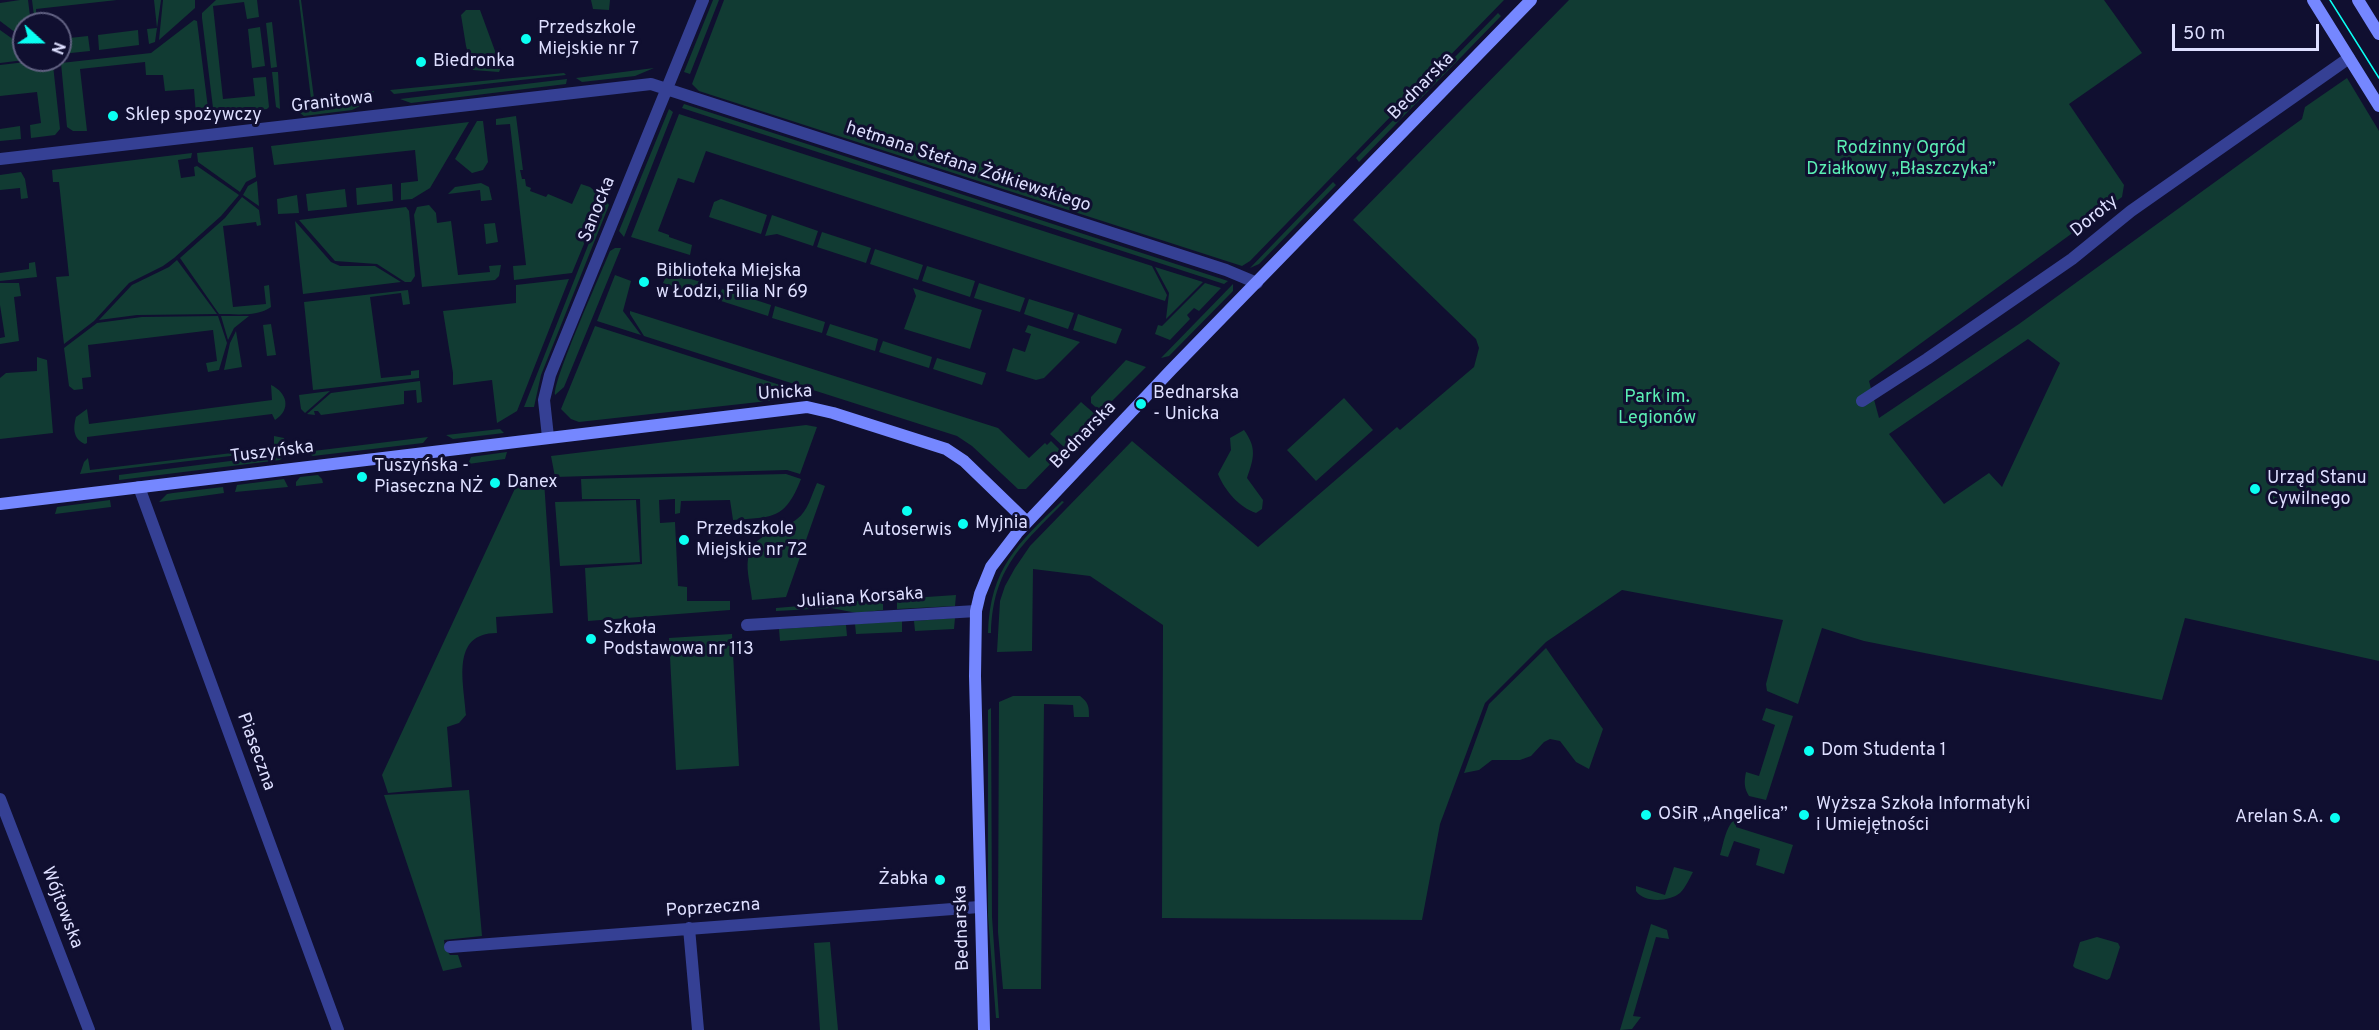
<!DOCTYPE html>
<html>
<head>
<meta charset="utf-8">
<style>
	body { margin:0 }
	#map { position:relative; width:2379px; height:1030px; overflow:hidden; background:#100f30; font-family:Overpass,sans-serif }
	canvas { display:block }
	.north { position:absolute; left:12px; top:12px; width:60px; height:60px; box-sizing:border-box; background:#100f30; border:2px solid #626283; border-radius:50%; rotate:111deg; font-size:16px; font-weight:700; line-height:24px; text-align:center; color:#dedfff }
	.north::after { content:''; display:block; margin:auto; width:21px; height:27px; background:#0afff2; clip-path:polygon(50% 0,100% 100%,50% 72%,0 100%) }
	.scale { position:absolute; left:2172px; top:24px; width:147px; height:27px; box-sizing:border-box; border:3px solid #dedfff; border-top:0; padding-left:8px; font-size:18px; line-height:21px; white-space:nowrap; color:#dedfff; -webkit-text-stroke:4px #100f30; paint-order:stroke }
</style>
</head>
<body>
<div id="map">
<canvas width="2379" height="1030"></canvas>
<div class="north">N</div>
<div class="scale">50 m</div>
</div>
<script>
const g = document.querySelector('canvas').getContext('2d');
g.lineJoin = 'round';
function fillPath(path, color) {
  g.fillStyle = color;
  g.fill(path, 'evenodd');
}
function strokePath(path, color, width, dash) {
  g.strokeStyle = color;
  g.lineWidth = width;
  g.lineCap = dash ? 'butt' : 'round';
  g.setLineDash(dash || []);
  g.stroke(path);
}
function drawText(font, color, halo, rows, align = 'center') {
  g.font = font + ' Overpass,sans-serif';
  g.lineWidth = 6;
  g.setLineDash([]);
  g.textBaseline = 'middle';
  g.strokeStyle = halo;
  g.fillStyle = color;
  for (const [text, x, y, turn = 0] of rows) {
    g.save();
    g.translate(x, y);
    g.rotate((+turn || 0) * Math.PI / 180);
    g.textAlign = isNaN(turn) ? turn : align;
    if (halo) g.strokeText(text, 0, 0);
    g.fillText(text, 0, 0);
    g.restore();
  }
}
const green = new Path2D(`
	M 20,0 L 28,0 L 31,24 L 24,24 L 24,39 L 0,21 L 0,3 Z
	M 32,0 L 117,0 L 36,9 L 37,24 L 35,24 Z
	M 154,0 L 161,0 L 155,42 L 149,44 L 147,29 L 157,28 Z
	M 163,0 L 195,0 L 195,8 L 159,40 Z
	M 216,0 L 257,0 L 259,17 L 247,19 L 244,2 L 213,6 L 223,99 L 255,96 L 253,78 L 266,77 L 269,107 L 267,109 L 214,116 L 202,18 L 202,13 Z
	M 299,0 L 301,0 L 314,98 L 374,91 L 371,97 L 297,105 L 297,101 L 311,99 Z
	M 591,0 L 610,0 L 609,10 L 593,9 Z
	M 713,0 L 719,0 L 690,74 L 684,72 Z
	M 724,0 L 1504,0 L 1250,261 L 1242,266 L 699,91 L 692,84 Z
	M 1569,0 L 2104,0 L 2142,53 L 2069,104 L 2124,185 L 2122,197 L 1869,381 L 1879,418 L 2019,324 L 2302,119 L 2305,107 L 2347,78 L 2379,131 L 2379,661 L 2185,618 L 2162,700 L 1864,641 L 1822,628 L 1798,704 L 1767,691 L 1766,684 L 1783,620 L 1622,590 L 1546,642 L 1485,703 L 1440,824 L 1422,920 L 1162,918 L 1163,625 L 1090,576 L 1033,569 L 1032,651 L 997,652 L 1000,601 L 1005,586 L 1015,568 L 1030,546 L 1132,441 L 1258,547 L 1397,427 L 1400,430 L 1474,367 L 1479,348 L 1476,339 L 1353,220 ZM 2028,339 L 2060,363 L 2002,487 L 1989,473 L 1944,504 L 1889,434 Z
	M 466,10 L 480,10 L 495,51 L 504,60 L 499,72 L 473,70 L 466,46 L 461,15 Z
	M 1498,13 L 1501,16 L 1359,162 L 1356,158 Z
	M 194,20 L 197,21 L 208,108 L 207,115 L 183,120 L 182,116 L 196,115 L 194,89 L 165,91 L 163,75 L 146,75 L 145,62 L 80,69 L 87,131 L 73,131 L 67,127 L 61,63 L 151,53 Z
	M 272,22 L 277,67 L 271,68 L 266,23 Z
	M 260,27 L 265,66 L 252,68 L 248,29 Z
	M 0,30 L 24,47 L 24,60 L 0,63 Z
	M 138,30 L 139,45 L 99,50 L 98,35 Z
	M 88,36 L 90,51 L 61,54 L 60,39 Z
	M 43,60 L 53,65 L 60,129 L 55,135 L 31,138 L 30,125 L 41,123 L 37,92 L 0,96 L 0,65 Z
	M 654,68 L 635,76 L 582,82 L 576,78 Z
	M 272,72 L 278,72 L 280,109 L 276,107 Z
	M 564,73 L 566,75 L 394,94 L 390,90 Z
	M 567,79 L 566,84 L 411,103 L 400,99 Z
	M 368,102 L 352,110 L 304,116 L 297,111 Z
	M 684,104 L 1228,281 L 1224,284 L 682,108 Z
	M 669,109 L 673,112 L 624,237 L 619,231 Z
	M 679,114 L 1152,266 L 1167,295 L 1165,301 L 706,151 L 694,183 L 678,178 L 658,231 L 669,235 L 669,237 L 692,245 L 690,255 L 631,237 Z
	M 516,116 L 523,170 L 520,170 L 522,179 L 525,179 L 526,186 L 531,188 L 530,191 L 546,197 L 548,194 L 572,204 L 581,184 L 590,187 L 603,198 L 572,273 L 514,280 L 513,266 L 526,265 L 510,124 L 496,125 L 496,119 Z
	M 477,121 L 483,121 L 488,162 L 483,170 L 472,173 L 455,159 Z
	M 469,122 L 430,188 L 412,199 L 401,200 L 401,183 L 418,181 L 415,150 L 274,165 L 271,146 Z
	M 20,126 L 21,139 L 0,141 L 0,129 Z
	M 253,147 L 256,177 L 246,182 L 240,192 L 198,162 L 197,153 Z
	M 192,153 L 191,158 L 178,160 L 181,178 L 195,176 L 194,167 L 197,166 L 239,195 L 221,216 L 174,258 L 163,266 L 129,283 L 94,321 L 64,344 L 56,277 L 69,276 L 59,182 L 53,182 L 52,170 Z
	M 21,172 L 25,179 L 28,198 L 21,199 L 20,188 L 0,190 L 0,175 Z
	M 257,181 L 259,206 L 243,195 L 248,186 Z
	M 1333,182 L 1336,185 L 1259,264 L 1250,268 Z
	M 481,183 L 489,187 L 492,200 L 481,201 L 480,190 L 448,194 L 455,187 Z
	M 392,184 L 393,201 L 357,205 L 356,188 Z
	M 345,189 L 347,207 L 308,211 L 306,194 Z
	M 297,195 L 299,213 L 278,214 L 277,199 Z
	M 242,197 L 259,210 L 261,225 L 257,226 L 256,222 L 223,226 L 233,307 L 266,304 L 264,286 L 269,285 L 271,307 C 258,317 235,314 219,314 L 180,258 L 225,218 Z
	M 721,199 L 767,215 L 761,234 L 709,217 L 714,202 Z
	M 606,200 L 609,205 L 541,375 L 534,407 L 524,407 Z
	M 429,205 L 436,213 L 437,223 L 451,221 L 458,275 L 490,272 L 489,266 L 501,265 L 499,276 L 495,280 L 422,287 L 414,215 L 417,207 Z
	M 406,207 L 409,211 L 415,276 L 411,282 L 405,282 L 377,264 L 335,261 L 299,220 Z
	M 772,215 L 818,231 L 813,246 L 777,234 L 765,236 Z
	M 295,221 L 331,262 L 340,266 L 375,266 L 401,282 L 303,294 Z
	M 495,223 L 498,242 L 486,244 L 484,224 Z
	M 822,232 L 871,248 L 866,263 L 817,247 Z
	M 615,248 L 621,248 L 564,387 L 555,395 C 553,380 601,273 610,251 Z
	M 875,249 L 923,265 L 918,280 L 870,264 Z
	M 177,260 L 217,314 L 137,315 L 99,320 L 132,285 L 169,267 Z
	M 35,262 L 37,277 L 0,281 L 0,273 L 29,269 L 29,263 Z
	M 927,266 L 975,281 L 970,297 L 922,281 Z
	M 1155,267 L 1203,282 L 1166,319 L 1169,293 Z
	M 668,272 L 717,287 L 713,299 L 663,283 Z
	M 615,275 L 631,281 L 623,311 L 641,335 L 597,321 Z
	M 569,279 L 517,411 L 497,423 L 492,380 L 453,385 L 453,373 L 443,311 L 516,303 L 516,285 Z
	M 0,283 L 19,283 L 21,296 L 14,297 L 19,341 L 0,344 L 0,338 L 5,337 L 0,305 Z
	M 979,283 L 1025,298 L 1020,312 L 974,298 Z
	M 1205,283 L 1221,288 L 1199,311 L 1194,308 L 1187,315 L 1190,319 L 1170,340 L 1155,334 L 1158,325 L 1162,326 Z
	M 1233,284 L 1233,291 L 1169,356 L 1161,358 Z
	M 913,288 L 982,310 L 970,349 L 904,329 L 916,296 Z
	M 722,289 L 771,305 L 768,316 L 718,300 Z
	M 408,290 L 410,304 L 403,305 L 401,293 L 370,297 L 381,378 L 411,375 L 411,371 L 419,370 L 419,378 L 313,390 L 304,302 Z
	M 1029,299 L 1074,313 L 1068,329 L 1024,314 Z
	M 775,306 L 825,322 L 822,333 L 772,318 Z
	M 630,311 L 998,428 L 1029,458 L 1045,443 L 1047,445 L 1051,441 L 1062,452 L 1026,489 L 1018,489 L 972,446 L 957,436 L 644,336 L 630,314 Z
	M 1078,314 L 1122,329 L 1116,344 L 1073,330 Z
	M 218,316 L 227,343 L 219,370 L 208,372 L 206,363 L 217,361 L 213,330 L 88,345 L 91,377 L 82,378 L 83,389 L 74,390 L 69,386 L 64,348 L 97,323 L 142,317 Z
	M 221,316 L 249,316 L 234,328 L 228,340 Z
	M 271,324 L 276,355 L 267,356 L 263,325 Z
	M 830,324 L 878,339 L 875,351 L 826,335 Z
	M 1028,325 L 1080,342 L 1044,378 L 1036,380 L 1006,371 L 1013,348 L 1025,352 L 1031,334 L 1025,332 Z
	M 595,326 L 805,393 L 804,397 L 579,422 L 571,419 L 561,409 Z
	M 236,331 L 242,367 L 224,370 L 230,343 Z
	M 883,341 L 932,357 L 929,368 L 879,352 Z
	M 37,357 L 47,360 L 53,433 L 0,439 L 0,378 L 6,373 L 37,371 Z
	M 937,358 L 986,373 L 982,385 L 933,369 Z
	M 1126,360 L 1146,367 L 1101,412 L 1091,403 L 1091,397 Z
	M 420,381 L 422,402 L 417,403 L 416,390 L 404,391 L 404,404 L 321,415 L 318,411 L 314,411 L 315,415 L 307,414 L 331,393 Z
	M 271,385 C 288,393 291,410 275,420 L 272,414 L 87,437 L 87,443 L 85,444 C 73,439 73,428 76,417 L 87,409 L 89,424 L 272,400 Z
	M 330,391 L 305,413 L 301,409 L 299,395 Z
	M 1344,398 L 1373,430 L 1316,481 L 1287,450 Z
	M 1081,402 L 1096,415 L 1065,448 L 1050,434 Z
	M 806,425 L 817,427 L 800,474 L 787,470 L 555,477 L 551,456 Z
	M 500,429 L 504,433 L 453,439 L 446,435 Z
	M 1244,430 C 1257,448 1254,458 1247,478 L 1263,500 L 1262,509 L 1256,513 C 1239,507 1225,491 1218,474 L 1231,450 L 1230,438 Z
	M 274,436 L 284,438 L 289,449 L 80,474 L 84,462 L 88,458 L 90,470 L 274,448 Z
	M 428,437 L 423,443 L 313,456 L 305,452 Z
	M 507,452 L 505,459 L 468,464 L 471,457 Z
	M 286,454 L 280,460 L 119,480 L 119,475 Z
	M 448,459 L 452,466 L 406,472 L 408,464 Z
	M 786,474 L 801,479 C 785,520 773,517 733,520 L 730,500 L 681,501 L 680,513 L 675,514 L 675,499 L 659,500 L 660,523 L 675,522 L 678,586 L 687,587 L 687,601 L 730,601 L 730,610 L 588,621 L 585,568 L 642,564 L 640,499 L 582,499 L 581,479 Z
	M 318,475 L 322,479 L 323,483 L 296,486 L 296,482 L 300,477 Z
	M 284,479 L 288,487 L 235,492 L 237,485 Z
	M 544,481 L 553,613 L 496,617 L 497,633 C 450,633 464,683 466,715 L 459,723 L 447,727 L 452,787 L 388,793 L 382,775 L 518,482 Z
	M 817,483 L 825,486 L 786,597 L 752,600 C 751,588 746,571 748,559 C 753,532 779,533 797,519 C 808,511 811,496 817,483 Z
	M 223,487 L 224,493 L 159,502 L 167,494 L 173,493 Z
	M 110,500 L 111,507 L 55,514 L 57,507 Z
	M 636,500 L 640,562 L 560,566 L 555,502 Z
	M 1062,501 L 1064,502 C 1021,546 993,568 991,633 L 988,633 C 990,568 1018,543 1062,501 Z
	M 956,595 L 955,606 L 897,609 L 897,599 Z
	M 883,599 L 883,610 L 857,613 L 831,608 L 776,611 L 776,608 Z
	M 955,618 L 954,629 L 915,631 L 914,621 Z
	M 902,621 L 902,632 L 856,634 L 855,624 Z
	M 846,625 L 847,636 L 780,641 L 779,629 Z
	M 732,634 L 739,766 L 676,770 L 669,638 Z
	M 1546,648 L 1603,729 L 1589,769 L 1576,762 L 1560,741 L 1550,739 L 1544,742 L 1531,756 L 1520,760 L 1492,760 L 1479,770 L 1464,773 L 1489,704 Z
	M 1013,696 L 1080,696 C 1089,703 1089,707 1089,717 L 1074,717 L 1073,705 L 1044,704 L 1041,989 L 1003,989 L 998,932 L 999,702 Z
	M 991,708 L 992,917 L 999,1018 L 996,1018 L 988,916 L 988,710 Z
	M 1766,708 L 1793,716 L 1766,800 L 1749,796 C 1744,788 1744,782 1746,772 L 1759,776 L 1775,725 L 1762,720 Z
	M 469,790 L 482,936 L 444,940 L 445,948 L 450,955 L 458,955 L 462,967 L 443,971 L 384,795 Z
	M 1739,816 L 1736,827 L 1793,845 L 1784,874 L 1756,865 L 1760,849 L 1734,841 L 1728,857 L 1720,855 C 1724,842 1726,823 1739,816 Z
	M 1674,867 L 1693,872 C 1689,879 1686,887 1680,893 C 1669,902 1644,903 1636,891 L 1636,886 L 1665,895 Z
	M 1651,924 L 1667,930 L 1669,939 L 1656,937 L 1633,1016 L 1641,1017 L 1632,1029 L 1620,1030 Z
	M 2097,937 L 2118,943 L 2120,947 L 2110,978 L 2107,980 L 2075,968 L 2073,966 L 2080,942 Z
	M 830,942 L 838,1030 L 820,1030 L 814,943 Z`);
const street = new Path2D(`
	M 0,159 L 651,84 L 1226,270 L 1257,283
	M 1862,401 L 1927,359 L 2072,259 L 2131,211 L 2349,58
	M 548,437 L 544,400 L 550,375 L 703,0
	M 139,487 L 338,1030
	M 747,625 L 976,611
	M 0,799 L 89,1030
	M 689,928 L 698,1030
	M 450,947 L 979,907`);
const secondary = new Path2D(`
	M 2313,0 L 2379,106
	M 2358,0 L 2379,34
	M 0,504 L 807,407 L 833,413 L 946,449 L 964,461 L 1027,522
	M 984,1030 L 975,676 L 976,611 L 980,594 L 991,567 L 1017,533 L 1171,370 L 1531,0`);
const tram = new Path2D(`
	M 2330,0 L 2379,78`);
const markers = [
	[526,39,6,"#0afff2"],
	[421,62,6,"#0afff2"],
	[113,116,6,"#0afff2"],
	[644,282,6,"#0afff2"],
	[1141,404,6,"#0afff2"],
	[362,477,6,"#0afff2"],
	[495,483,6,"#0afff2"],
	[2255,489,6,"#0afff2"],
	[907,511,6,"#0afff2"],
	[963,524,6,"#0afff2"],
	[684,540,6,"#0afff2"],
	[591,639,6,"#0afff2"],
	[1809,751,6,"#0afff2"],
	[1646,815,6,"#0afff2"],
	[1804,815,6,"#0afff2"],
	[2335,818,6,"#0afff2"],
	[940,880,6,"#0afff2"]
];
const poiNames = [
	["Przedszkole",538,29],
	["Miejskie nr 7",538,50],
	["Biedronka",433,62],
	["Sklep spożywczy",125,116],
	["Biblioteka Miejska",656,272],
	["w Łodzi, Filia Nr 69",656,293],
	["Bednarska",1153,394],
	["- Unicka",1153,415],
	["Tuszyńska -",374,467],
	["Piaseczna NŻ",374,488],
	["Urząd Stanu",2267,479],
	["Cywilnego",2267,500],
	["Danex",507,483],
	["Myjnia",975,524],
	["Przedszkole",696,530],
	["Miejskie nr 72",696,551],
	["Autoserwis",907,531,"center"],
	["Szkoła",603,629],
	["Podstawowa nr 113",603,650],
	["Dom Studenta 1",1821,751],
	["Wyższa Szkoła Informatyki",1816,805],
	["i Umiejętności",1816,826],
	["OSiR „Angelica”",1658,815],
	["Arelan S.A.",2323,818,"right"],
	["Żabka",928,880,"right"]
];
const streetNames = [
	["Bednarska",1422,87,-46],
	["Granitowa",332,103,-7],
	["hetmana Stefana Żółkiewskiego",968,168,18],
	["Sanocka",598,210,-68],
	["Doroty",2095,217,-39],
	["Unicka",785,394,-3],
	["Bednarska",1084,436,-46],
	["Tuszyńska",272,453,-7],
	["Juliana Korsaka",860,599,-4],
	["Piaseczna",255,752,70],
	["Wójtowska",61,908,69],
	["Poprzeczna",713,909,-4],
	["Bednarska",963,928,-92]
];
const parkNames = [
	["Rodzinny Ogród",1901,149],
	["Działkowy „Błaszczyka”",1901,170],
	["Park im.",1657,398],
	["Legionów",1657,419]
];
fillPath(green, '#113b33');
strokePath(street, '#354094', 12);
strokePath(secondary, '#7587ff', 12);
strokePath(tram, '#0afff2', 1.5);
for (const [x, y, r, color] of markers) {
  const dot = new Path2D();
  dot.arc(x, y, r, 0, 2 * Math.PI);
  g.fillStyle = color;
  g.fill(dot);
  strokePath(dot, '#100f30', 2);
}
drawText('18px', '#dedfff', '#100f30', poiNames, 'left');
drawText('18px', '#dedfff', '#100f30', streetNames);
drawText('18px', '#5beeb3', '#100f30', parkNames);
</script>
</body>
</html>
